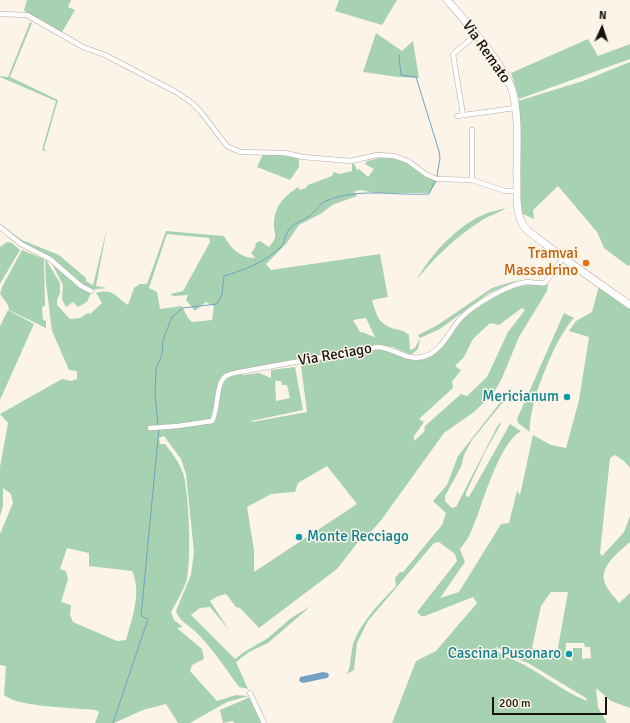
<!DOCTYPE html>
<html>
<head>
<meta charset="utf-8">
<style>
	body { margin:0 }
	#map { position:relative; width:630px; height:723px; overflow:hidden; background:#fdf4e9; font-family:Signika,sans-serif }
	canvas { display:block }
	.north { position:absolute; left:582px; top:8px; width:40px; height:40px; -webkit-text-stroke:3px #fdf4e9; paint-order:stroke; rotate:3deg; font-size:11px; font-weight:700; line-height:16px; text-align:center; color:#171410 }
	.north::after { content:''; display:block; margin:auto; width:14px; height:18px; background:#171410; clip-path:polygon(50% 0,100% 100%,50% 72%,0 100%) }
	.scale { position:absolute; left:492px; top:697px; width:115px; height:18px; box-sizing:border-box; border:2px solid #171410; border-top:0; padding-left:5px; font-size:12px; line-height:14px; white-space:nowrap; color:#171410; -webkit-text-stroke:3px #fdf4e9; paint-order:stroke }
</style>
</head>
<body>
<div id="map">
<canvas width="630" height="723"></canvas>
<div class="north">N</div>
<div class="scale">200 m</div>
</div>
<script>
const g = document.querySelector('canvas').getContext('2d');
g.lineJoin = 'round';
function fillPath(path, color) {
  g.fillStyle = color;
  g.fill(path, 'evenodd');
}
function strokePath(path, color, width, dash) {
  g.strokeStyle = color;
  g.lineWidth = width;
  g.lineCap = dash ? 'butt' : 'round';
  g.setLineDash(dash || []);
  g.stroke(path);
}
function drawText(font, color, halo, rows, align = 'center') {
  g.font = font + ' Signika,sans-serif';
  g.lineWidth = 3;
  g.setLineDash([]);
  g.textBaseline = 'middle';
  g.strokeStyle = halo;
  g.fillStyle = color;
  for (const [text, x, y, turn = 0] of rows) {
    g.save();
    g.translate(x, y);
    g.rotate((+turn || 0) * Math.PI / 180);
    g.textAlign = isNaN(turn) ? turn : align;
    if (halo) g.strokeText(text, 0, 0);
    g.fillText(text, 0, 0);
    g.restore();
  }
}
const green = new Path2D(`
	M 27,0 L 71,0 L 68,7 L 75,10 L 61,34 L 28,15 L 24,10 Z
	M 339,0 L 397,0 L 382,25 L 335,11 Z
	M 30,22 L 32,23 L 10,77 L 58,100 L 44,149 L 47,152 L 42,150 L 56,101 L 0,77 L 0,76 L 8,77 Z
	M 376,33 L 402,51 L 413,41 L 419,78 L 398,77 L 363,72 Z
	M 588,39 L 598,56 L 630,44 L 630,59 L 519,99 L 511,73 Z
	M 630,62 L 630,264 L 628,266 L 604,248 L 597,232 L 558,186 L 533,210 L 534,219 L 523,214 L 518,192 L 518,101 L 583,81 Z
	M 263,154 L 281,155 L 299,158 L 299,167 L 290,180 L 257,167 Z
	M 379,158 L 397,158 L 439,179 L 429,193 L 375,193 L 361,190 L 353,192 L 356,193 L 357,196 L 332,205 L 322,213 L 299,225 L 286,244 L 266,264 L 271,270 L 380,254 L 388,297 L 372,300 C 377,316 378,324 395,329 C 400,330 405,331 409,335 L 410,350 L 415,348 L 420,338 L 418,335 L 436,326 L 492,288 L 521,279 L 489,293 L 440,329 L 420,338 L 418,349 L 411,355 L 393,347 L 379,345 L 242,370 L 243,375 L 259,373 L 271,378 L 271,370 L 295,367 L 303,410 L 251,421 L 252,422 L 307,412 L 301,366 L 304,363 L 378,348 L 403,357 L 422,360 L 434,355 L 465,316 L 491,299 L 512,288 L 531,284 L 548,284 L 547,291 L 519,337 L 502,378 L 493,394 L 474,412 L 444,433 L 382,519 L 370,533 L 362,537 L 337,569 L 259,628 L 240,608 L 236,607 L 226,594 L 218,596 L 210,601 L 229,630 L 210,607 L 200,608 L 191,615 L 235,659 L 244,652 L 268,638 L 291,618 L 311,606 L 268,643 L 249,652 L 236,662 L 248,689 L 239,687 C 225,668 213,649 197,633 C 190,626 179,621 176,611 L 191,575 L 194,552 L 186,474 L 181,459 L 164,436 L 159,438 L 160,444 L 165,444 C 172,453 179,462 183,473 C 189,491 192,564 186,582 C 182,593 176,603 171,612 L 174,620 L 183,627 L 177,628 L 202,649 L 204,659 L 192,665 L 190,671 L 217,701 L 236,695 L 249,696 L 227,702 L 190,723 L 178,723 L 166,704 L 143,710 L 114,723 L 95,723 L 99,712 L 96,710 C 76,708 17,707 4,695 L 6,666 L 0,665 L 0,534 L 13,503 L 11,494 L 3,488 L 3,506 L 0,516 L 0,467 L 8,423 L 0,414 L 62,379 L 71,381 L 77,379 L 77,371 L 69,370 L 52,331 L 46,283 L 45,258 L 60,283 L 60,293 L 57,300 L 57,305 L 70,319 L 80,318 L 88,313 L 90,314 L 102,303 L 96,293 C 113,288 115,296 128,305 L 134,288 L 140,284 L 147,284 L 166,231 L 224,236 C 231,249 241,258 255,258 L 251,253 L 255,248 L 256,243 L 260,241 L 269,247 C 280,234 273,236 274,222 C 275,205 285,196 298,187 L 300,190 L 306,188 L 308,185 L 332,176 L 334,172 L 339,174 L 352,171 L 352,163 L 355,165 L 357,170 L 359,169 L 368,177 L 374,169 L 365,164 L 367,161 ZM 167,234 L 209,238 L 210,242 L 183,291 L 170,294 L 173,296 L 188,295 L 186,300 L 195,311 L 206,302 L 214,306 L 212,320 L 192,322 L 188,318 L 182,306 L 160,309 L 157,292 L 149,288 ZM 522,308 L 525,310 L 508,332 L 487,377 L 467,396 L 461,394 L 425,426 L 424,432 L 414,441 L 414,436 L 424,422 L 419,419 L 453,388 L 452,382 L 461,370 L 455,366 L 464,357 L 473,339 L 490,323 L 499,325 ZM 366,318 L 375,337 C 369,336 366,332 360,332 L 353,320 ZM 275,381 L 281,381 L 282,385 L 287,385 L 290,398 L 276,401 ZM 327,466 L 357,504 L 254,572 L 254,550 L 247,507 L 271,494 L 295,492 L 298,483 ZM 67,548 L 89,553 L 89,566 L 132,571 C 142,592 132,619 126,640 L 117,641 L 73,622 L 70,615 L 71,605 L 61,602 L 68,579 L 66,571 L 60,569 Z
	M 506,208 C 499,213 491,215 484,219 C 458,235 437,255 417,279 C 431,254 458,225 485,214 C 492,211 500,210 506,208 Z
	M 0,224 L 22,240 L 59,255 L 86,278 L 86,281 L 93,285 L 107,228 L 96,286 L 107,288 L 90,290 L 84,288 L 50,257 L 23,243 L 0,226 Z
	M 7,242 L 12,243 L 20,250 L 0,284 L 0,247 Z
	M 22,250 L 44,259 L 45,306 L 42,307 L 43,320 L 46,321 L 46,328 L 9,310 L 8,305 L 0,294 L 2,287 Z
	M 49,258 L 82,289 L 90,292 L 90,295 L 87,302 L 78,307 L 73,302 L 66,307 L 62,299 L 63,285 Z
	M 599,286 L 630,309 L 630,468 L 624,461 L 615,455 L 610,458 L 600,553 L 602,556 L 624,532 L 630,516 L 630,542 C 620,551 598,567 605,583 C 607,590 615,597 619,603 L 630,593 L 630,708 L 611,701 L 596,688 L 598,707 L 607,723 L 392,723 L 416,661 L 436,651 L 477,603 L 473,597 L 425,616 L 421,616 L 417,612 L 457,561 L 455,554 L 439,542 L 434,543 L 368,621 L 357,643 L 354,670 L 347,674 C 352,664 350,652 354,641 C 363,619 381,602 396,586 L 395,578 L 400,572 L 403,572 L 442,525 L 446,513 L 433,501 L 447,485 L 458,456 L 514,385 L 503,402 L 472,440 L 464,455 L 461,467 L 445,496 L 445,501 L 452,508 L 456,507 L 498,425 L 502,422 L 485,452 L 466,493 L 466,496 L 469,497 L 510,424 L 521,431 C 496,446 482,510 469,536 C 467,540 463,545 460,549 L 465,562 L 440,598 L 459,592 L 501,524 L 509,523 L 517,491 L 520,495 L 533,435 L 551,445 L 566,448 L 579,400 L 589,337 L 569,331 L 576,321 L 592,312 ZM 551,592 L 568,592 L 557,653 L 555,654 L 532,648 L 541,606 ZM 584,643 L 585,647 L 590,647 L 591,658 L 582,659 L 582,648 L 573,648 L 572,661 L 565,658 L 566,643 ZM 496,646 L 507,655 L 528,663 L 586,698 L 587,701 C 561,691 540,671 514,660 C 507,657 498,655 496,646 Z
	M 8,310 L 34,324 L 0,400 L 0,326 Z
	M 564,313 L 574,318 C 555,338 528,405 530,432 L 518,423 L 517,419 Z
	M 248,698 L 250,698 L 262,723 L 234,723 L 233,721 L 223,723 L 220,710 Z`);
const water = new Path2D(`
	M 323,672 L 328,673 L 329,676 L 327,678 L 303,683 L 299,681 L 300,677 Z`);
const stream = new Path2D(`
	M 399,55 L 401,75 L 416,77 L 439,151 L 440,158 L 437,176
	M 158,425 L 155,394 L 156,368 L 162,355 L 163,340 L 172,317 L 183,308 L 217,304 L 222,295 L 224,276 C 244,270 265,262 281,247 C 285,243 284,236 288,231 C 293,223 300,222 308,217 C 314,213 319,204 326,201 C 359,187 395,196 429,194 L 435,181
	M 113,723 L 148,619 L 141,616 L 159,428`);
const minor = new Path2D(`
	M 0,14 L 27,15 L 83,47 L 105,55 L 176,92 L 192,103 L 201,112 L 227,146 L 240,152 L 285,153 L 303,157 L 351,161 L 377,155 L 394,156 L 408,161 L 427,175 L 437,179 L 472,180 L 505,191 L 517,191
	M 463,115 L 453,54 L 477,34
	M 457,116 L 515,108
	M 472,130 L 472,180
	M 0,227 L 21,244 L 50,259 L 81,286 L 91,291
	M 150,428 L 178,426 L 212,421 C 219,410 215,383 226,376 C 231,373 239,372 245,371 L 378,347 C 393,348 407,361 422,357 C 442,353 449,330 462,317 C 475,304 509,284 527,282 C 533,282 539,284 545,283 L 563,258
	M 250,693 L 264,723`);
const primary = new Path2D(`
	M 447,0 C 466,22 506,66 513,93 C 520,122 516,155 517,184 C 517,196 516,212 522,223 C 526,232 537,237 544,243 C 572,265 601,285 630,305`);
const markers = [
	[586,263,4,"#e8710a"],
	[567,397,4,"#0f9aa8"],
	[299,537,4,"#0f9aa8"],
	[569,654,4,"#0f9aa8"]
];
const streetNames = [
	["Via Remato",486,52,55],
	["Via Reciago",335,355,-10]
];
const foodNames = [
	["Tramvai",578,254],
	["Massadrino",578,271]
];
const cultureNames = [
	["Mericianum",559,397],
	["Monte Recciago",307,537,"left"],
	["Cascina Pusonaro",561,654]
];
fillPath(green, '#a6d2b2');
fillPath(water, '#71a2c3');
strokePath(stream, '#71a2c3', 1);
strokePath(minor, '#b3aba1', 5.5);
strokePath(primary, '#b3aba1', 8);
strokePath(minor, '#fff', 4.5);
strokePath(primary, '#fff', 7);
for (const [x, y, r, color] of markers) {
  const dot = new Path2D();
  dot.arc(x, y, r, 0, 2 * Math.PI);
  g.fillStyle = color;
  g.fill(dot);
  strokePath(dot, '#fdf4e9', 1.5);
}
drawText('15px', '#171410', '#fdf4e9', streetNames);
drawText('15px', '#c56008', '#fdf4e9', foodNames, 'right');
drawText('15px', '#0d838f', '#fdf4e9', cultureNames, 'right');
</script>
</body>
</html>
